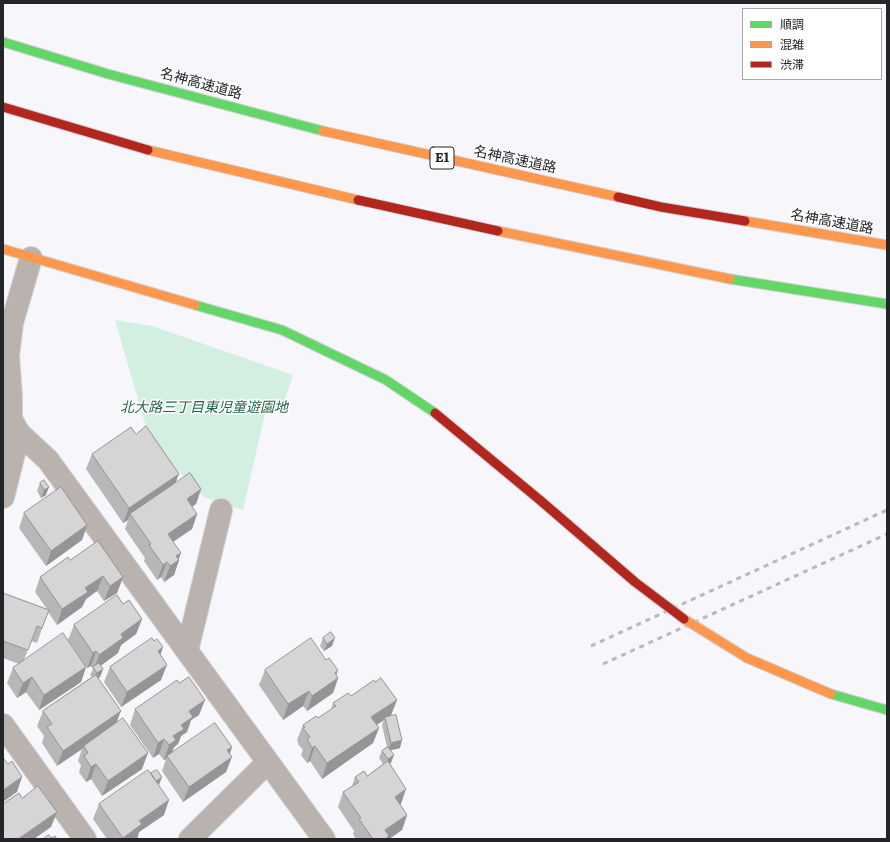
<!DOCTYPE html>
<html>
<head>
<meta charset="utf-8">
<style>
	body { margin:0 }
	#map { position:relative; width:890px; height:842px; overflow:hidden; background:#f6f6fb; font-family:Literata,"Noto Sans JP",serif }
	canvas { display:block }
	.frame { position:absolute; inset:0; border:4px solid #242528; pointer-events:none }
	.legend { position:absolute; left:742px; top:8px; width:140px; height:72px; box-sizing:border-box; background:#fff; border:1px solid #a7a8a9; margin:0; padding:5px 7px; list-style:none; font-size:12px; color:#242528 }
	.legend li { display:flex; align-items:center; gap:8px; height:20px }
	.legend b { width:20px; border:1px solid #a7a8a9 }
</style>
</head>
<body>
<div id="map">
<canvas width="890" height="842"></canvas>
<div class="frame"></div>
<ul class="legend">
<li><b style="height:5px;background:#63d668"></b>順調</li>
<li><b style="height:5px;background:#ff974d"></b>混雑</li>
<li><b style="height:5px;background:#b3261e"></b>渋滞</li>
</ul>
</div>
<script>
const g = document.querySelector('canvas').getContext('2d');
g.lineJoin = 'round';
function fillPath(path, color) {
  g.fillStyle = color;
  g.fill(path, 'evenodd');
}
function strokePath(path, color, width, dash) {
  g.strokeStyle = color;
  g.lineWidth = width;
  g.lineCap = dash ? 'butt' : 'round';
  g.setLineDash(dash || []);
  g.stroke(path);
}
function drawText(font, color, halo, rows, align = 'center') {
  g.font = font + ' Literata,"Noto Sans JP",serif';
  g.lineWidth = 3;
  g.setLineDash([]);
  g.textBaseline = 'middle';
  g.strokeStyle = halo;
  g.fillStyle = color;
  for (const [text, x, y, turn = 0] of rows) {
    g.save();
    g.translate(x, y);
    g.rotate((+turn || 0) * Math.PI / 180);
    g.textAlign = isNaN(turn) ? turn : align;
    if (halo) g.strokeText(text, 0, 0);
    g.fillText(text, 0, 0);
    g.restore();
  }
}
const green = new Path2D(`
	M 115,320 L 152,326 L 293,375 L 283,405 L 268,400 L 243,510 L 204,497 L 151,444 Z`);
const street = new Path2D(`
	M 3,442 L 19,433 L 48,460 L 324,839
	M 3,497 L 19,433 L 11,419 L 11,396 L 8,356 L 12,323 L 31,258
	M 187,651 L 221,510
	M 3,725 L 85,839
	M 190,839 L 268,762`);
const fast = new Path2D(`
	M 3,42 L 108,74 L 323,131
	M 730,279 L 887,304
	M 195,305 L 282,330 L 386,380 L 435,413
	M 831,694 L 887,710`);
const slow = new Path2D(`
	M 323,131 L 618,197
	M 148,150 L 358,200
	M 745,221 L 887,245
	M 498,231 L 730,279
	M 3,249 L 195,305`);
const jam = new Path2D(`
	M 3,107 L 148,150
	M 618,197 L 661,207 L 745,221
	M 358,200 L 498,231
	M 435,413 L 541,501`);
const rail = new Path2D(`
	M 591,646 L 887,510
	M 603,664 L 887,534`);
const slowBridge = new Path2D(`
	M 684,619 L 747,658 L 831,694`);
const jamBridge = new Path2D(`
	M 541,501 L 635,582 L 684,619`);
const wall = new Path2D(`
	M 136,434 L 176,483 L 201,489 L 196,504 L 192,507 L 197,514 L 192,529 L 173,542 L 179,560 L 174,575 L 164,582 L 161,577 L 157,580 L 144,561 L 145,558 L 125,529 L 128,520 L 123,523 L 86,469 L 92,454 Z
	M 44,480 L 46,495 L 41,498 L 37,491 L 40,483 Z
	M 24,513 L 87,525 L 82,540 L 46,566 L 19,528 Z
	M 70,560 L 123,577 L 117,593 L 104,601 L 97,591 L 86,599 L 82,607 L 57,625 L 48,612 L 37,643 L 31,641 L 24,660 L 86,667 L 81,682 L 39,710 L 26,692 L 17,698 L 7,683 L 13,668 L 19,664 L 3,658 L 3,593 L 47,609 L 35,592 L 40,577 Z
	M 123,604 L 142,619 L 136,634 L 121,645 L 118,653 L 101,665 L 103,669 L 100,677 L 98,678 L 117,723 L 142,769 L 102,796 L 91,779 L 86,782 L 79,772 L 81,765 L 78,761 L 82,749 L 57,766 L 42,743 L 44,736 L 37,726 L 43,711 L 92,677 L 90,675 L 93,669 L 91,666 L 87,668 L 68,640 L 74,625 Z
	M 323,638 L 332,646 L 324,651 L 320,646 Z
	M 154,641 L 163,647 L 160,655 L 161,680 L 121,707 L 104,682 L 110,667 Z
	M 265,670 L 336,675 L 338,678 L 333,693 L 307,711 L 303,706 L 283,720 L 259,685 Z
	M 375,682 L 397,700 L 391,715 L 389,716 L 400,748 L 391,750 L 391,763 L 389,764 L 401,804 L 400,804 L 407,815 L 402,830 L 389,839 L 356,839 L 353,834 L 354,831 L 338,807 L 343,792 L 352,786 L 355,777 L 367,776 L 383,764 L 379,758 L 382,751 L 387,747 L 382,725 L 384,720 L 377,725 L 379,728 L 373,743 L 322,779 L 310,761 L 307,763 L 301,755 L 303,750 L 298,744 L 298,742 L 297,740 L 303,725 L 318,718 L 331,710 L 333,703 L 351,696 Z
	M 135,709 L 199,715 L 191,720 L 187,732 L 181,736 L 178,744 L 174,747 L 172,752 L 232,747 L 230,754 L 226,772 L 183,802 L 162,771 L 166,759 L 164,760 L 159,754 L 153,758 L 130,725 Z
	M 99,804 L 164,815 L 139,832 L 137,839 L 107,839 L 93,819 Z`);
const shadedWall = new Path2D(`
	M 179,474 L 173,489 L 130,514 L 128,520 L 123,523 L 129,508 Z
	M 49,487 L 46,495 L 41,498 L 44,490 Z
	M 201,489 L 196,504 L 181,514 L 187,499 Z
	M 197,514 L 192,529 L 162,549 L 168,534 Z
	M 87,525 L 82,540 L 46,566 L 51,551 Z
	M 181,553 L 178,561 L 179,560 L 174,575 L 164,582 L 170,566 L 176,556 Z
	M 167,562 L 161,577 L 157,580 L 163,565 Z
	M 103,576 L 97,591 L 86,599 L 82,607 L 57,625 L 62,609 L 85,588 Z
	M 123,577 L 117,593 L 104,601 L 110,586 Z
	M 142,619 L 136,634 L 121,645 L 118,653 L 95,670 L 94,669 L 99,655 L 121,634 Z
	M 335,638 L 332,646 L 324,651 L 327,644 Z
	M 163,647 L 158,662 L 158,651 Z
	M 96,651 L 91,666 L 87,668 L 93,653 Z
	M 167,665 L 161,680 L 121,707 L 127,692 Z
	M 86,667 L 81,682 L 39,710 L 44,695 Z
	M 103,669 L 100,677 L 94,681 L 97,673 Z
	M 338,670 L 334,681 L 338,678 L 333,693 L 307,711 L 312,696 Z
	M 32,677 L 26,692 L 17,698 L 23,683 Z
	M 309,691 L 303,706 L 283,720 L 288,704 Z
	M 205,700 L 199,715 L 191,720 L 187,732 L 181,736 L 178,744 L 174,747 L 171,755 L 167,756 L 166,759 L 164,760 L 169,745 L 173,736 L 189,711 Z
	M 397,700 L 391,715 L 385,719 L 385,717 L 384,720 L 366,732 L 371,717 Z
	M 121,711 L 115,726 L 84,746 L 82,749 L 57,766 L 63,751 Z
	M 379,728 L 373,743 L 322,779 L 327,763 Z
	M 164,739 L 159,754 L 153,758 L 158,743 Z
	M 402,740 L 400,748 L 388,751 L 391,743 Z
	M 315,746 L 310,761 L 307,763 L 312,748 Z
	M 232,747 L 227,761 L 232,757 L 226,772 L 183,802 L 189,787 L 227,750 Z
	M 148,753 L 142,769 L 102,796 L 108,781 Z
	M 394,755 L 391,763 L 385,767 L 388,759 Z
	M 96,764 L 91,779 L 86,782 L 91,767 Z
	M 22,777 L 17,792 L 3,802 L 3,790 Z
	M 162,777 L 159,785 L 156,781 Z
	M 406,789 L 401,804 L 389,812 L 395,797 Z
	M 169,800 L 164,815 L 139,832 L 137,839 L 122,839 L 139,821 Z
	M 57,812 L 51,827 L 34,839 L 18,839 Z
	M 407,815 L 402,830 L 389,839 L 382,839 L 385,830 Z`);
const building = new Path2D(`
	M 146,426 L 179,474 L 129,508 L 92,454 L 131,427 L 136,434 Z
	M 190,473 L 201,489 L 187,499 L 197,514 L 168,534 L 181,553 L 176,556 L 179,560 L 170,566 L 167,562 L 163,565 L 149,545 L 151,544 L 130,514 Z
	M 44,480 L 49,487 L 44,490 L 40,483 Z
	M 61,487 L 87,525 L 51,551 L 24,513 Z
	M 98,541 L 123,577 L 110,586 L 103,576 L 85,588 L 88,592 L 62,609 L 40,577 L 68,557 L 70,560 Z
	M 3,593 L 49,610 L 42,628 L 37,626 L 28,650 L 3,641 Z
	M 117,595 L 123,604 L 129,600 L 142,619 L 121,634 L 123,638 L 99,655 L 96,651 L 93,653 L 74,625 Z
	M 331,632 L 335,638 L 327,644 L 323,638 Z
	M 63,633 L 86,667 L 44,695 L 32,677 L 23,683 L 13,668 Z
	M 152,638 L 154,641 L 157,639 L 163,647 L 158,651 L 167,665 L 127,692 L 110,667 Z
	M 311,638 L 326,660 L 329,658 L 338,670 L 335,673 L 338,678 L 312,696 L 309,691 L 288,704 L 265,670 Z
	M 99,663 L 103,669 L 97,673 L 93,667 Z
	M 96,675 L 121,711 L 63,751 L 47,727 L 52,724 L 43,711 Z
	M 189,677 L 205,700 L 189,711 L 193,717 L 181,725 L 184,729 L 173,736 L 176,740 L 169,745 L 164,739 L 158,743 L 135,709 L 177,680 L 179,683 Z
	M 381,678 L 397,700 L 371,717 L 379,728 L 327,763 L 315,746 L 312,748 L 307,739 L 310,737 L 303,728 L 305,727 L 303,725 L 316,716 L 318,718 L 336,706 L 333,703 L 348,693 L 351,696 L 374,680 L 375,682 Z
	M 396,715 L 402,740 L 391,743 L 385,717 Z
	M 123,718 L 148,753 L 108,781 L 96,764 L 91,767 L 84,756 L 88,753 L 84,746 Z
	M 215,723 L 232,747 L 227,750 L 232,757 L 189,787 L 167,756 Z
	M 388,747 L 394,755 L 388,759 L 382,751 Z
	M 4,759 L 8,764 L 12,761 L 22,777 L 3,790 L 3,760 Z
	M 388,761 L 406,789 L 395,797 L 407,815 L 385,830 L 389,836 L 385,839 L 373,839 L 359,819 L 361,818 L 343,792 L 359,782 L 355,777 L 364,771 L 367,776 Z
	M 148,770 L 169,800 L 139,821 L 142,824 L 123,838 L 99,804 Z
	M 157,770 L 162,777 L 156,781 L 151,773 Z
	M 38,786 L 57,812 L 18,839 L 3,839 L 3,804 L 19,793 L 22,798 Z
	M 49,835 L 51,838 L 55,836 L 57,839 L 43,839 Z`);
const shields = [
	[442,158,24]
];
const shieldNames = [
	["E1",442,158]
];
const streetNames = [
	["名神高速道路",201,84,15],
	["名神高速道路",515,160,12],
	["名神高速道路",832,222,10]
];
const parkNames = [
	["北大路三丁目東児童遊園地",204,408]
];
fillPath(green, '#d2efe2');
strokePath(street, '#d1d1d4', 24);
strokePath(fast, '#d1d1d4', 11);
strokePath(slow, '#d1d1d4', 11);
strokePath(jam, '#d1d1d4', 11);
strokePath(street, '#b9b2ae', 22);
strokePath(fast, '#63d668', 9);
strokePath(slow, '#ff974d', 9);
strokePath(jam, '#b3261e', 9);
strokePath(rail, '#bab8b9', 3, [5, 5]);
strokePath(slowBridge, '#d1d1d4', 11, []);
strokePath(jamBridge, '#d1d1d4', 11, []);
strokePath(slowBridge, '#ff974d', 9);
strokePath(jamBridge, '#b3261e', 9);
fillPath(wall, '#b8b6b7');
fillPath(shadedWall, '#969495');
fillPath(building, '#d6d4d5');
strokePath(building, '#969495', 1);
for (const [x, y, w] of shields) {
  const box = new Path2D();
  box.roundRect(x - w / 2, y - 11, w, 22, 3);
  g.fillStyle = '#fff';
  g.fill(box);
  strokePath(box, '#242528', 1);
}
drawText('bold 13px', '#242528', null, shieldNames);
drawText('14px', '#242528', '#fff', streetNames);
drawText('italic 14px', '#206547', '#fff', parkNames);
</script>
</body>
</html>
